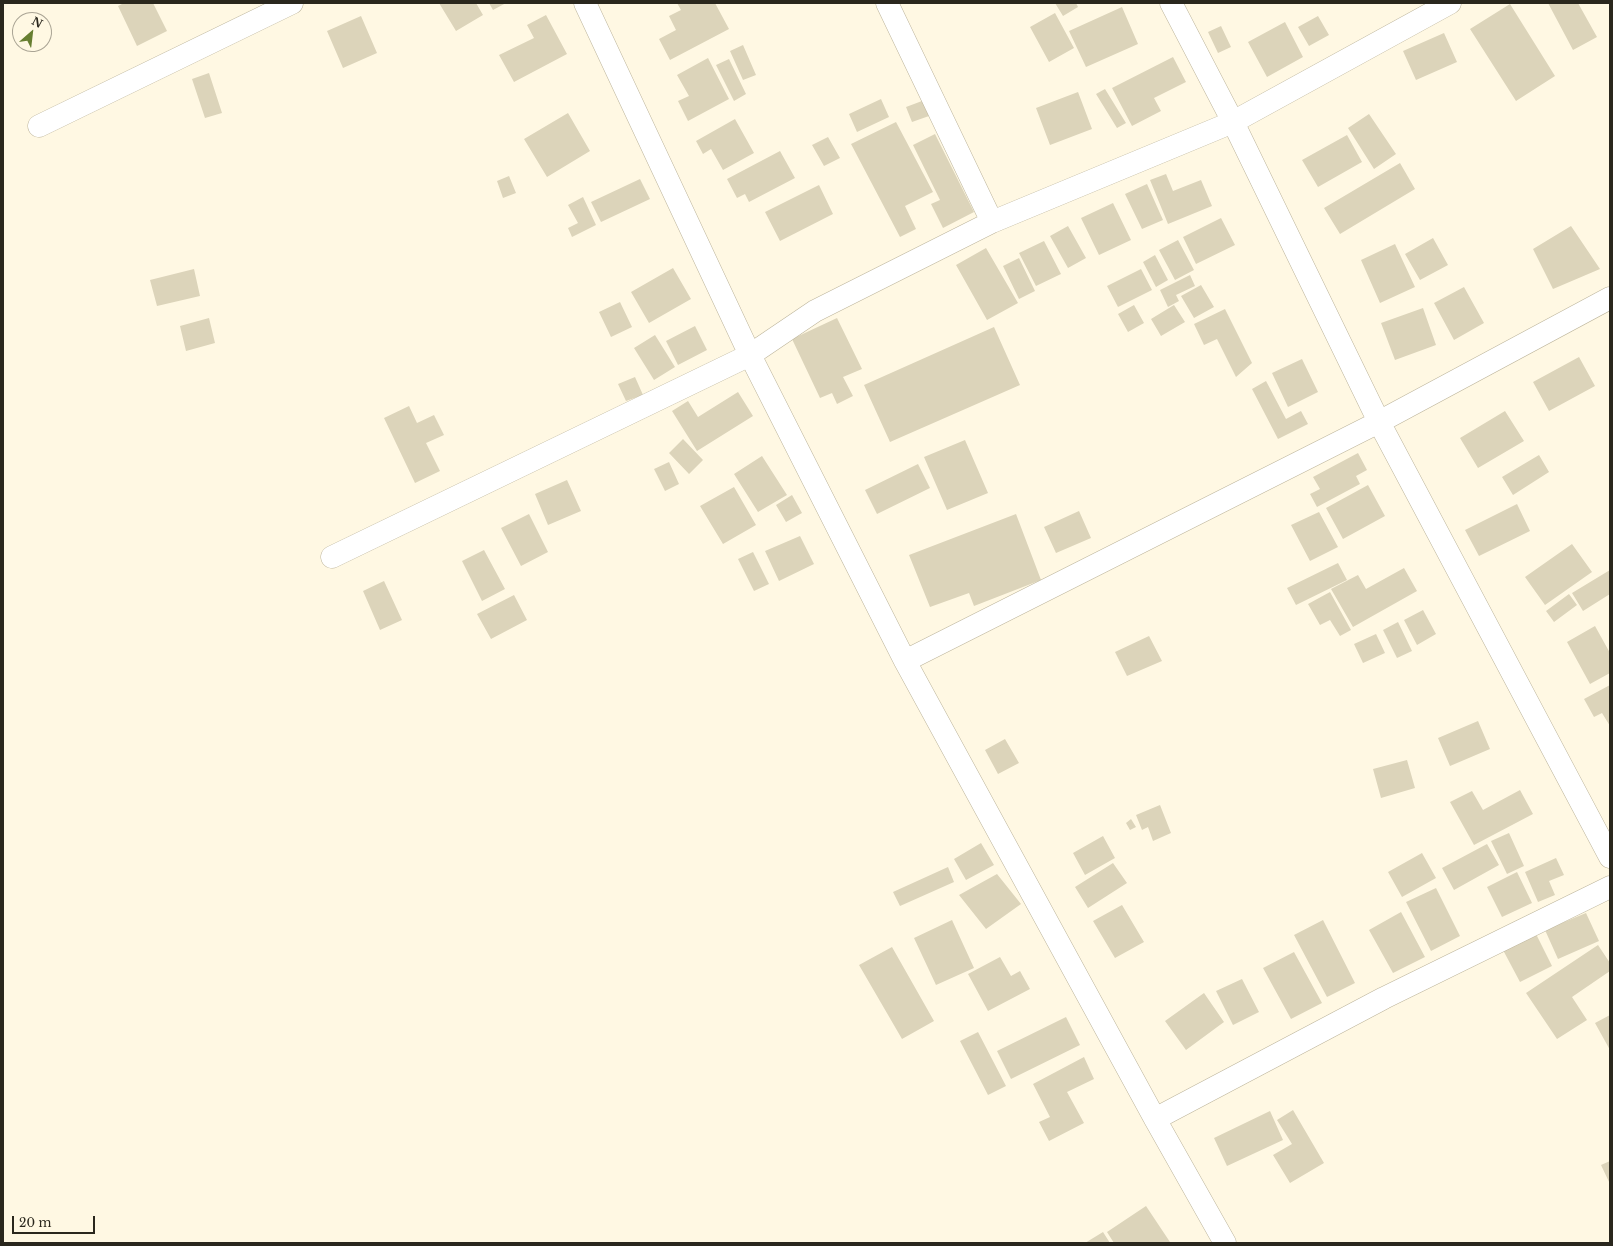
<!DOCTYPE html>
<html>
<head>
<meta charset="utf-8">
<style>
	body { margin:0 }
	#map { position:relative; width:1613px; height:1246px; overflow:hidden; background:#fff8e3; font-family:"Libre Baskerville",serif }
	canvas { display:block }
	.frame { position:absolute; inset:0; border:4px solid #2a271d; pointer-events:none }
	.north { position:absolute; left:12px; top:12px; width:40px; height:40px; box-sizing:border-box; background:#fff8e3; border:1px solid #aaa494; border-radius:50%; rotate:28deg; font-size:11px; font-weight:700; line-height:16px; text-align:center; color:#2a271d }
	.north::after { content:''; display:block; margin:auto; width:14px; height:18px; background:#677e31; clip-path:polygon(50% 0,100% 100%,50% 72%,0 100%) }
	.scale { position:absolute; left:12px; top:1216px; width:83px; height:18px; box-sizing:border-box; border:2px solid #2a271d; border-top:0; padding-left:5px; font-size:12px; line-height:14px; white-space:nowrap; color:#2a271d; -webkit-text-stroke:3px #fff8e3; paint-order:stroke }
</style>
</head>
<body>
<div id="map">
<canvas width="1613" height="1246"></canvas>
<div class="frame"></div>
<div class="north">N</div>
<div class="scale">20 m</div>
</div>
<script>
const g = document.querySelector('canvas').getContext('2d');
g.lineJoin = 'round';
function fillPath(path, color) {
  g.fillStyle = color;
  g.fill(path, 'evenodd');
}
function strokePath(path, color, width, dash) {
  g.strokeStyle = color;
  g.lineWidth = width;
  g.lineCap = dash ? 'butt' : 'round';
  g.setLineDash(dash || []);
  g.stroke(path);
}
const building = new Path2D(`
	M 124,3 L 153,3 L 167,31 L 137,46 L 118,6 Z
	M 439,3 L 476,3 L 483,15 L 456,31 Z
	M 489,3 L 506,3 L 493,10 Z
	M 677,3 L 715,3 L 729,29 L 670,60 L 659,39 L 676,30 L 669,16 L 681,10 Z
	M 1055,3 L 1076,3 L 1078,7 L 1063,16 Z
	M 1548,3 L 1578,3 L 1597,37 L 1573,50 Z
	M 1510,4 L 1555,76 L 1516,101 L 1470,29 Z
	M 1122,7 L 1138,44 L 1086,67 L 1069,31 Z
	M 1055,13 L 1074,48 L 1049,62 L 1030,27 Z
	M 546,15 L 567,54 L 514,82 L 499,55 L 534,38 L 527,25 Z
	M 361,16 L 377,53 L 343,68 L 327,31 Z
	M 1318,16 L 1329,35 L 1309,46 L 1298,27 Z
	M 1285,22 L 1303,57 L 1267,77 L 1248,42 Z
	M 1221,26 L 1231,47 L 1218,53 L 1208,32 Z
	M 1444,33 L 1457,62 L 1416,80 L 1403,51 Z
	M 743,45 L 756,75 L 743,80 L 730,51 Z
	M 1173,57 L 1186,82 L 1154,98 L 1161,111 L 1132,126 L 1112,88 Z
	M 708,58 L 729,99 L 688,121 L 678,101 L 689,96 L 677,75 Z
	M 729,59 L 746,94 L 734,101 L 716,65 Z
	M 209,73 L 222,113 L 205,118 L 192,79 Z
	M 1105,89 L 1126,123 L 1117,128 L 1096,94 Z
	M 1078,92 L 1092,129 L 1050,145 L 1036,108 Z
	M 881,99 L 889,117 L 857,132 L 849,114 Z
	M 922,101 L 929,116 L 912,122 L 906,107 Z
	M 568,113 L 590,151 L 547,177 L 524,139 Z
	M 1369,114 L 1396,154 L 1374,169 L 1348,128 Z
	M 735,119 L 754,153 L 723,170 L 711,149 L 703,154 L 696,141 Z
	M 896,122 L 933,192 L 905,206 L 916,229 L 900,237 L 851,144 Z
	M 935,134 L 974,212 L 943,228 L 931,204 L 940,200 L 913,145 Z
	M 1347,135 L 1362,162 L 1318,187 L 1302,160 Z
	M 828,137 L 840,158 L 824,166 L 812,145 Z
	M 780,151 L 795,178 L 749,202 L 745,194 L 737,198 L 727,179 Z
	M 1400,163 L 1415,189 L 1340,234 L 1324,208 Z
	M 1166,174 L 1173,191 L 1201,180 L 1212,206 L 1168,224 L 1150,180 Z
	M 509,176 L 516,193 L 503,198 L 497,181 Z
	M 640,179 L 650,199 L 601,222 L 591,202 Z
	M 1147,184 L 1163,220 L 1142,229 L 1125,194 Z
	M 819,185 L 833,214 L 780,241 L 765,212 Z
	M 583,197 L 596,225 L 572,237 L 568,228 L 578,223 L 568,205 Z
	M 1113,203 L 1131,240 L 1099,255 L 1081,218 Z
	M 1221,218 L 1235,245 L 1196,264 L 1183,237 Z
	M 1068,226 L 1086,258 L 1068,268 L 1050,236 Z
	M 1571,226 L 1600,269 L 1553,289 L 1533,249 Z
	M 1433,238 L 1448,265 L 1420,280 L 1405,254 Z
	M 1178,240 L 1194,270 L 1175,280 L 1159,250 Z
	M 1044,241 L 1061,274 L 1036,286 L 1019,253 Z
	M 1395,244 L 1415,287 L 1380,303 L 1361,260 Z
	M 986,248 L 1018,303 L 987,320 L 956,265 Z
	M 1155,255 L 1168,280 L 1156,287 L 1143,262 Z
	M 1019,258 L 1035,291 L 1019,299 L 1003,266 Z
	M 673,268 L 691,299 L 649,323 L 631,292 Z
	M 194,269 L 200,296 L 157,306 L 150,280 Z
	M 1141,269 L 1152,290 L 1118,307 L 1107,286 Z
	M 1190,275 L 1195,286 L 1176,295 L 1179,301 L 1168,307 L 1160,290 Z
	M 1201,285 L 1214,307 L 1194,318 L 1181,296 Z
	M 1464,287 L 1484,323 L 1454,340 L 1434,303 Z
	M 620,302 L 632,327 L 611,337 L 599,312 Z
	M 1134,305 L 1144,323 L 1128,332 L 1118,314 Z
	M 1174,305 L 1185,322 L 1161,336 L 1151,319 Z
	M 1423,308 L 1436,345 L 1395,360 L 1381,323 Z
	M 1225,309 L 1252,363 L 1236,377 L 1217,339 L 1204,345 L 1194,324 Z
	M 209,318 L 215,343 L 186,351 L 180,326 Z
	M 837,318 L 862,369 L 843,377 L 853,396 L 837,404 L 832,393 L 820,398 L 792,339 Z
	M 695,326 L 707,350 L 678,365 L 666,341 Z
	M 994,327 L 1020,385 L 890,442 L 864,385 Z
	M 655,335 L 675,367 L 654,380 L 634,348 Z
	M 1579,357 L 1595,386 L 1549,411 L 1533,382 Z
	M 1302,359 L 1318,392 L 1288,407 L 1272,373 Z
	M 635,377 L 643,395 L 626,401 L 618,384 Z
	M 1266,381 L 1286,419 L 1301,411 L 1308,424 L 1278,439 L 1252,389 Z
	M 738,392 L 753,416 L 697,451 L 672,411 L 688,401 L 698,417 Z
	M 409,406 L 417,423 L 434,415 L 444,435 L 426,443 L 440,471 L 415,483 L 384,418 Z
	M 1505,411 L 1524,441 L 1478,468 L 1460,438 Z
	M 683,439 L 703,460 L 689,474 L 669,453 Z
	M 965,440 L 988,493 L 947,510 L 924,457 Z
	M 1358,453 L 1367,470 L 1356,476 L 1360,484 L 1317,507 L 1310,494 L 1320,489 L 1313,477 Z
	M 1539,455 L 1549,472 L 1513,495 L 1502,477 Z
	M 762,456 L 787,495 L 758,512 L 734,474 Z
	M 669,462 L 679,484 L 665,491 L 654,469 Z
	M 918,464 L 930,488 L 877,514 L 865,490 Z
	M 567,480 L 581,511 L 548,525 L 535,494 Z
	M 1368,485 L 1385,516 L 1343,539 L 1326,508 Z
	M 734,487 L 756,525 L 723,544 L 700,506 Z
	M 792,495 L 802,513 L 786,522 L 776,505 Z
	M 1517,504 L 1530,531 L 1479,556 L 1465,530 Z
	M 1079,511 L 1091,538 L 1056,553 L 1044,527 Z
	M 1319,512 L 1338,547 L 1310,561 L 1291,525 Z
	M 529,514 L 548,552 L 521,566 L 501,528 Z
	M 1016,514 L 1041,580 L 974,606 L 969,593 L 930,607 L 909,555 Z
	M 800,536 L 814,564 L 779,581 L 765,551 Z
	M 1572,544 L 1592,572 L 1545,605 L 1525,577 Z
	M 484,550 L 505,589 L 482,601 L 462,561 Z
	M 753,552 L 769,584 L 754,591 L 738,559 Z
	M 1338,563 L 1347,580 L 1296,605 L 1287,588 Z
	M 1404,568 L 1417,591 L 1353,627 L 1331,589 L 1358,575 L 1366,589 Z
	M 1610,570 L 1610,594 L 1583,611 L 1572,593 Z
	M 384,581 L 402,620 L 380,630 L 363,591 Z
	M 1330,592 L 1351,630 L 1340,636 L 1330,620 L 1320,625 L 1308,604 Z
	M 1569,594 L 1577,605 L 1554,622 L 1546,611 Z
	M 514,595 L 527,620 L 491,639 L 477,614 Z
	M 1423,610 L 1436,634 L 1417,645 L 1404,620 Z
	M 1398,622 L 1412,651 L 1397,658 L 1383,630 Z
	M 1595,626 L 1610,653 L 1610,673 L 1590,684 L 1567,642 Z
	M 1376,634 L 1385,653 L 1363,663 L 1354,644 Z
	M 1149,636 L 1162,661 L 1127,676 L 1115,652 Z
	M 1610,685 L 1610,726 L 1602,713 L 1594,717 L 1584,699 Z
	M 1478,721 L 1490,749 L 1450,766 L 1438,738 Z
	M 1005,739 L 1019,763 L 998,774 L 985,750 Z
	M 1407,760 L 1415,788 L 1381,798 L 1373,769 Z
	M 1520,790 L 1533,814 L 1474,845 L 1450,802 L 1472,791 L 1483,810 Z
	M 1160,805 L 1171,833 L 1153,841 L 1148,827 L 1142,830 L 1136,815 Z
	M 1131,819 L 1136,827 L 1130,830 L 1126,823 Z
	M 1509,833 L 1524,866 L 1507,874 L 1491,841 Z
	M 1103,836 L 1115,858 L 1085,875 L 1073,853 Z
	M 981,843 L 994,865 L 966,880 L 954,859 Z
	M 1487,844 L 1499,865 L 1454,890 L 1442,868 Z
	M 1422,853 L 1436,878 L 1402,897 L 1388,872 Z
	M 1556,858 L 1564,875 L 1549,881 L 1555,895 L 1538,902 L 1525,872 Z
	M 1113,863 L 1127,883 L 1088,908 L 1075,887 Z
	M 948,867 L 954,882 L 900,906 L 893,892 Z
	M 1517,872 L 1532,903 L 1502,917 L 1487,887 Z
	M 997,874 L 1021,904 L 986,929 L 959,895 Z
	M 1436,888 L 1460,936 L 1431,951 L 1406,902 Z
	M 1122,905 L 1144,942 L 1115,958 L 1093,921 Z
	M 1401,912 L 1425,957 L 1393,973 L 1369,930 Z
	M 1586,913 L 1599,941 L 1558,959 L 1545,930 Z
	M 952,920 L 974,968 L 936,985 L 914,938 Z
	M 1323,920 L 1355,983 L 1327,997 L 1294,935 Z
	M 1536,934 L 1552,966 L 1520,982 L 1503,950 Z
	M 1598,945 L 1610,963 L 1610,971 L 1572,997 L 1587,1020 L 1557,1039 L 1526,993 Z
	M 892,947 L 934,1021 L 902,1039 L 859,965 Z
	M 1294,952 L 1322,1003 L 1291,1019 L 1263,968 Z
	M 1000,957 L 1011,976 L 1020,971 L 1030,989 L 988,1011 L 968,974 Z
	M 1242,979 L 1259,1012 L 1233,1025 L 1216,991 Z
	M 1204,993 L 1224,1022 L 1186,1050 L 1165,1021 Z
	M 1610,1015 L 1610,1050 L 1595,1023 Z
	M 1066,1017 L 1080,1045 L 1011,1079 L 997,1051 Z
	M 978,1032 L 1006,1086 L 988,1095 L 960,1041 Z
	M 1084,1057 L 1094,1079 L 1067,1092 L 1084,1123 L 1049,1141 L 1039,1122 L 1050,1117 L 1033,1084 Z
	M 1293,1110 L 1324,1163 L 1290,1183 L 1273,1155 L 1292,1144 L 1277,1120 Z
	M 1270,1111 L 1283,1140 L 1227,1166 L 1214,1138 Z
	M 1610,1161 L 1610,1184 L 1601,1165 Z
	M 1146,1206 L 1170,1242 L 1167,1243 L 1114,1243 L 1107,1232 Z
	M 1103,1232 L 1110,1243 L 1085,1243 Z`);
const street = new Path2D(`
	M 585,3 L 750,355 L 905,661 L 1155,1119 L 1225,1243
	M 887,3 L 992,222
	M 1171,3 L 1233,122 L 1379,422 L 1610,857
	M 39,126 L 292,3
	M 332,557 L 750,355 L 815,311 L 992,222 L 1233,122 L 1450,3
	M 905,661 L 1379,422 L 1610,298
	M 1155,1119 L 1384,998 L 1610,887`);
fillPath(building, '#dcd4ba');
strokePath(street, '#bcb49b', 23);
strokePath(street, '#fff', 22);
</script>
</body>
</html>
